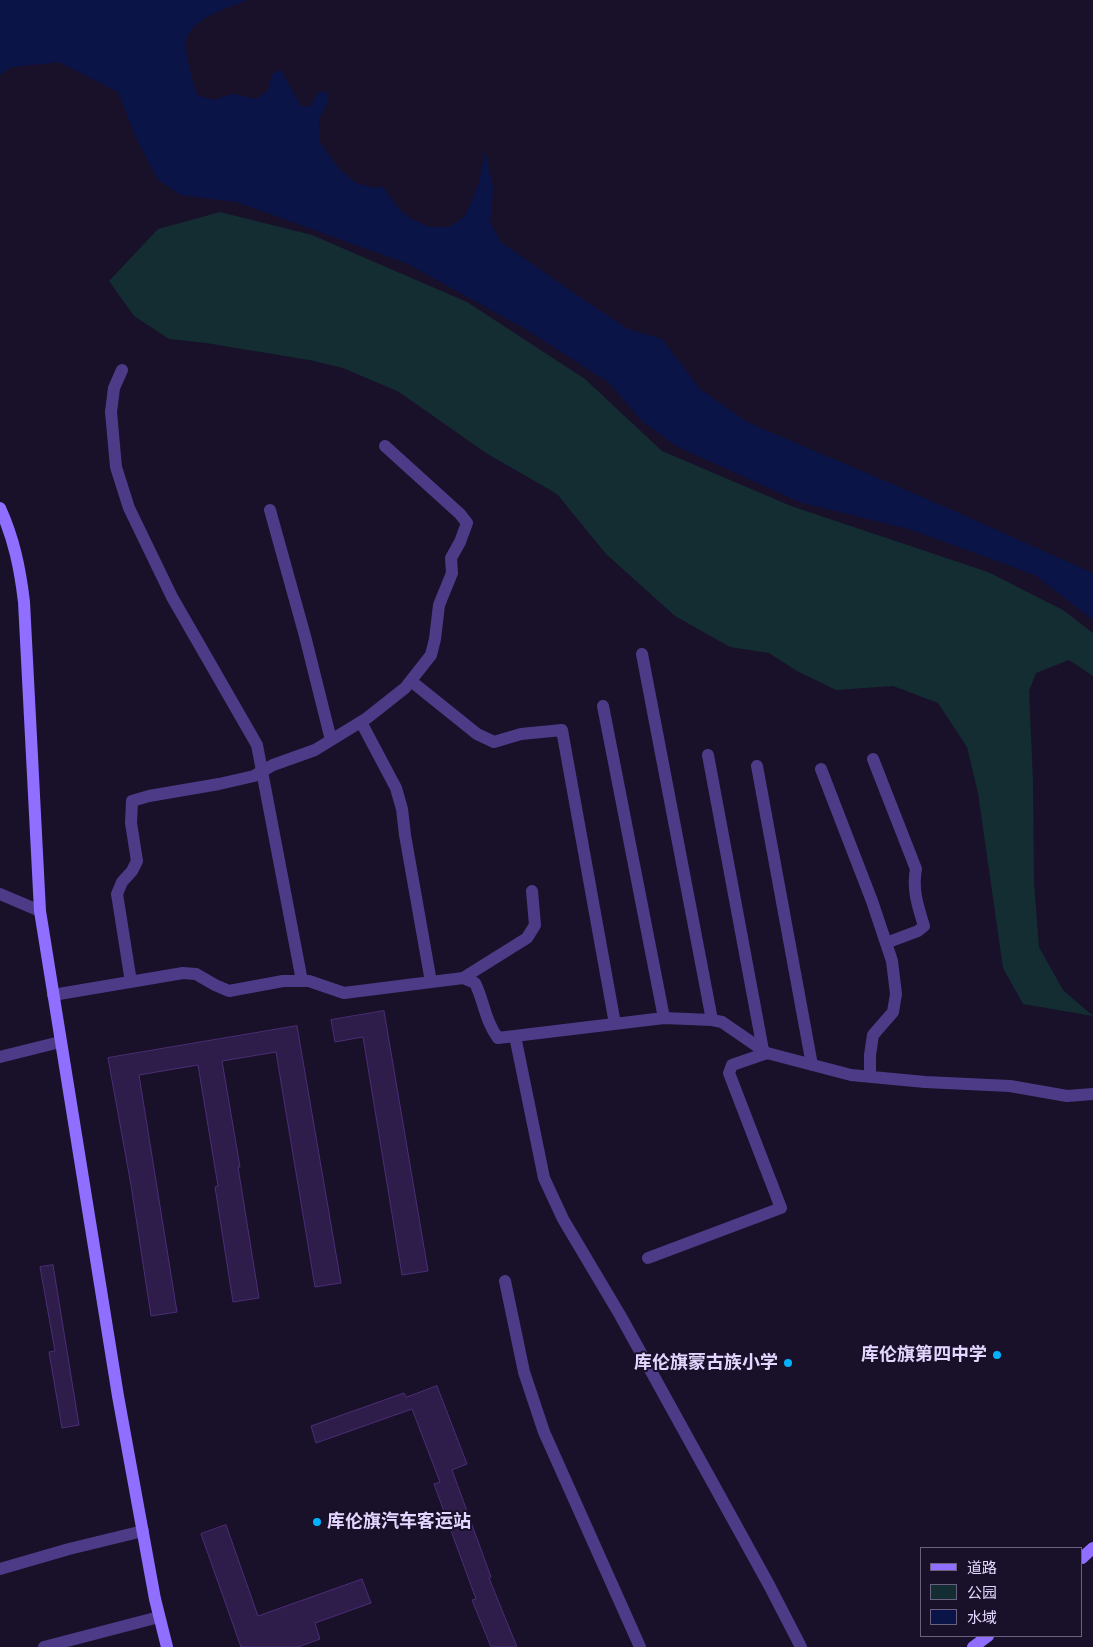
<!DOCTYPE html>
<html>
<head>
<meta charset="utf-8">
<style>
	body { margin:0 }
	#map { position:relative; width:1093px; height:1647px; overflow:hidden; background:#191029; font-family:Roboto,"Noto Sans SC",sans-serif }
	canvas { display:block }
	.legend { position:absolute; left:920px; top:1547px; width:162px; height:90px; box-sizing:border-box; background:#191029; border:1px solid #6a607f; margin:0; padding:6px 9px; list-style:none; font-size:15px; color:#e4d7ff }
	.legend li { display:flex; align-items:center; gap:10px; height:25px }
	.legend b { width:25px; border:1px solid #6a607f }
</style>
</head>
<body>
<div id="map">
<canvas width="1093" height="1647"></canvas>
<ul class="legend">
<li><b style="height:6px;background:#906eff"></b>道路</li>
<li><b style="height:14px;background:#132d33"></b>公园</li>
<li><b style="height:14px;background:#0a1447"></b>水域</li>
</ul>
</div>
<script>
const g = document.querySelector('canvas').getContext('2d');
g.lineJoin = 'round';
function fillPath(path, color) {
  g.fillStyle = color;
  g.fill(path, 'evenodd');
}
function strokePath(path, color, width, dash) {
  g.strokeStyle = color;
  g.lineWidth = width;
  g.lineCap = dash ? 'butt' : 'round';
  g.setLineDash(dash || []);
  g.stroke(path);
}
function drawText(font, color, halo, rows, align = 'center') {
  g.font = font + ' Roboto,"Noto Sans SC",sans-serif';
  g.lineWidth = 4;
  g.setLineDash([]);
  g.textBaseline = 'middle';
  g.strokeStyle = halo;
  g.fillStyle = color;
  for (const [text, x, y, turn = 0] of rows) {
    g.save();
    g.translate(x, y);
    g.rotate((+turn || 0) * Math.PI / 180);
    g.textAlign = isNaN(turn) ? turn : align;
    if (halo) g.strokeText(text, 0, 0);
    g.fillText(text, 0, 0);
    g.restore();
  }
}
const green = new Path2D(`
	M 220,212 L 312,235 L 467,302 L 585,379 L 662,451 L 791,506 L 988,572 L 1063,610 L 1093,633 L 1093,676 L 1069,660 L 1036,673 L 1029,691 L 1033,781 L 1034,883 L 1039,947 L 1063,990 L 1093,1016 L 1023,1004 L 1003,968 L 978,793 L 967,747 L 938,703 L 893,686 L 836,690 L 797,671 L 769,653 L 730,647 L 675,616 L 606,554 L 557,494 L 486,453 L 399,392 L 343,368 L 309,360 L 206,343 L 169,339 L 134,316 L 109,281 L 158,229 Z`);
const water = new Path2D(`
	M 0,0 L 248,0 C 230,7 189,19 186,41 C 184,51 194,83 197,95 L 213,100 L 233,94 L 256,99 L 268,90 L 272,74 L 281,70 L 301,106 L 309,107 L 319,92 L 327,92 L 328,102 L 319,119 L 320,142 L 339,169 L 356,183 L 375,188 L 383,187 L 400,210 L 410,218 L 429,227 L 449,227 L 465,216 L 479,183 L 485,150 L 493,188 L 490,223 L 502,243 L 577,295 L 628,329 L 662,339 L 700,389 L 747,422 L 925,498 L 1093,573 L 1093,620 L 1035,575 L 909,529 L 802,503 L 676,446 L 642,421 L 608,382 L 527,330 L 408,264 L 237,202 L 181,195 L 158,180 L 136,138 L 118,92 L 59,62 L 12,67 L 0,75 Z`);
const building = new Path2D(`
	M 384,1011 L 428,1271 L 402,1275 L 363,1037 L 335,1042 L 331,1020 Z
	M 297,1026 L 341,1283 L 315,1287 L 276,1052 L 222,1061 L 240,1167 L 238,1167 L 259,1298 L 233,1302 L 215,1187 L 218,1186 L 198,1065 L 139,1075 L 177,1312 L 151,1316 L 131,1185 L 108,1058 Z
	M 53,1265 L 79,1425 L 62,1428 L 49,1352 L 55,1351 L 40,1267 Z
	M 437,1386 L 467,1464 L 452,1470 L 491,1577 L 489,1578 L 517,1647 L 491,1647 L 472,1600 L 476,1599 L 434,1484 L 440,1482 L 412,1409 L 316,1443 L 311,1426 L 404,1393 L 406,1397 Z
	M 226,1525 L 258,1616 L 362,1579 L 371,1603 L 315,1623 L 320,1639 L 298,1647 L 241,1647 L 201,1534 Z`);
const street = new Path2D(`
	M 122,370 L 114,388 L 111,412 L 116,467 L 129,508 L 172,597 L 257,745 L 302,981
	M 270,510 L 305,636 L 331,740
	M 642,654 L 712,1020
	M 411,681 L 477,734 L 494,742 L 521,734 L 562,730 L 615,1024
	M 603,706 L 664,1018
	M 361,722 L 396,788 L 402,809 L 405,835 L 431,982
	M 708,755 L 763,1050
	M 873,759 L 916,869 C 912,889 918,907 924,926 L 918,931 L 886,943
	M 757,766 L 812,1065
	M 821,769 L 872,901 L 892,961 L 896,994 L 893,1012 L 873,1035 L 870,1055 L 870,1077
	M 0,894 L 40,911
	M 463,978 L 527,938 L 535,925 L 532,891
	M 131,982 L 117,894 L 122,882 L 132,871 L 137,861 L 131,823 L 132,801 L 149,796 L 219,784 L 254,776 L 273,765 L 315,750 L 367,718 L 405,688 L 431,655 L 435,639 L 439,605 L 452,573 L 451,558 L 460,542 L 467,523 L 460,514 L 385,446
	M 53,995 L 183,973 L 196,974 L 215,985 L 229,991 L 283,981 L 309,981 L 344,993 L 463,978 L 475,983 C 484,1001 485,1021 498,1038 L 664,1018 L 712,1020 L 722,1022 L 767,1053 L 851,1075 L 925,1082 L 1010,1086 L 1067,1096 L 1093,1094
	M 515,1036 L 544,1178 L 563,1219 L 620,1315 L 769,1585 L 801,1647
	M 0,1057 L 60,1042
	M 648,1258 L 781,1208 L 729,1073 L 732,1065 L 767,1053
	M 505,1281 L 524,1372 L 544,1432 L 640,1647
	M 0,1569 L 69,1549 L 143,1531
	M 44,1647 L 159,1617`);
const secondary = new Path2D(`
	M 0,508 C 14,539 20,568 24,602 L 40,911 L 118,1396 L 155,1599 L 167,1647
	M 1082,1558 L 1093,1548
	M 973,1647 L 988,1636`);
const markers = [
	[997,1355,5,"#03b2ff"],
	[788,1363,5,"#03b2ff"],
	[317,1522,5,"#03b2ff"]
];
const poiNames = [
	["库伦旗第四中学",987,1355],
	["库伦旗蒙古族小学",778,1363],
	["库伦旗汽车客运站",327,1522,"left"]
];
fillPath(green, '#132d33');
fillPath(water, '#0a1447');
fillPath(building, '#2e1c4a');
strokePath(building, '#4b2e76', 1);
strokePath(street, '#4d3b88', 12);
strokePath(secondary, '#906eff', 12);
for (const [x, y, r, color] of markers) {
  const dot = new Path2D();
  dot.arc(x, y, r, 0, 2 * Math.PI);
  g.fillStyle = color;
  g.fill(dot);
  strokePath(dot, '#191029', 2);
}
drawText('bold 18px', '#e4d7ff', '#191029', poiNames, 'right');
</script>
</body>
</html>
